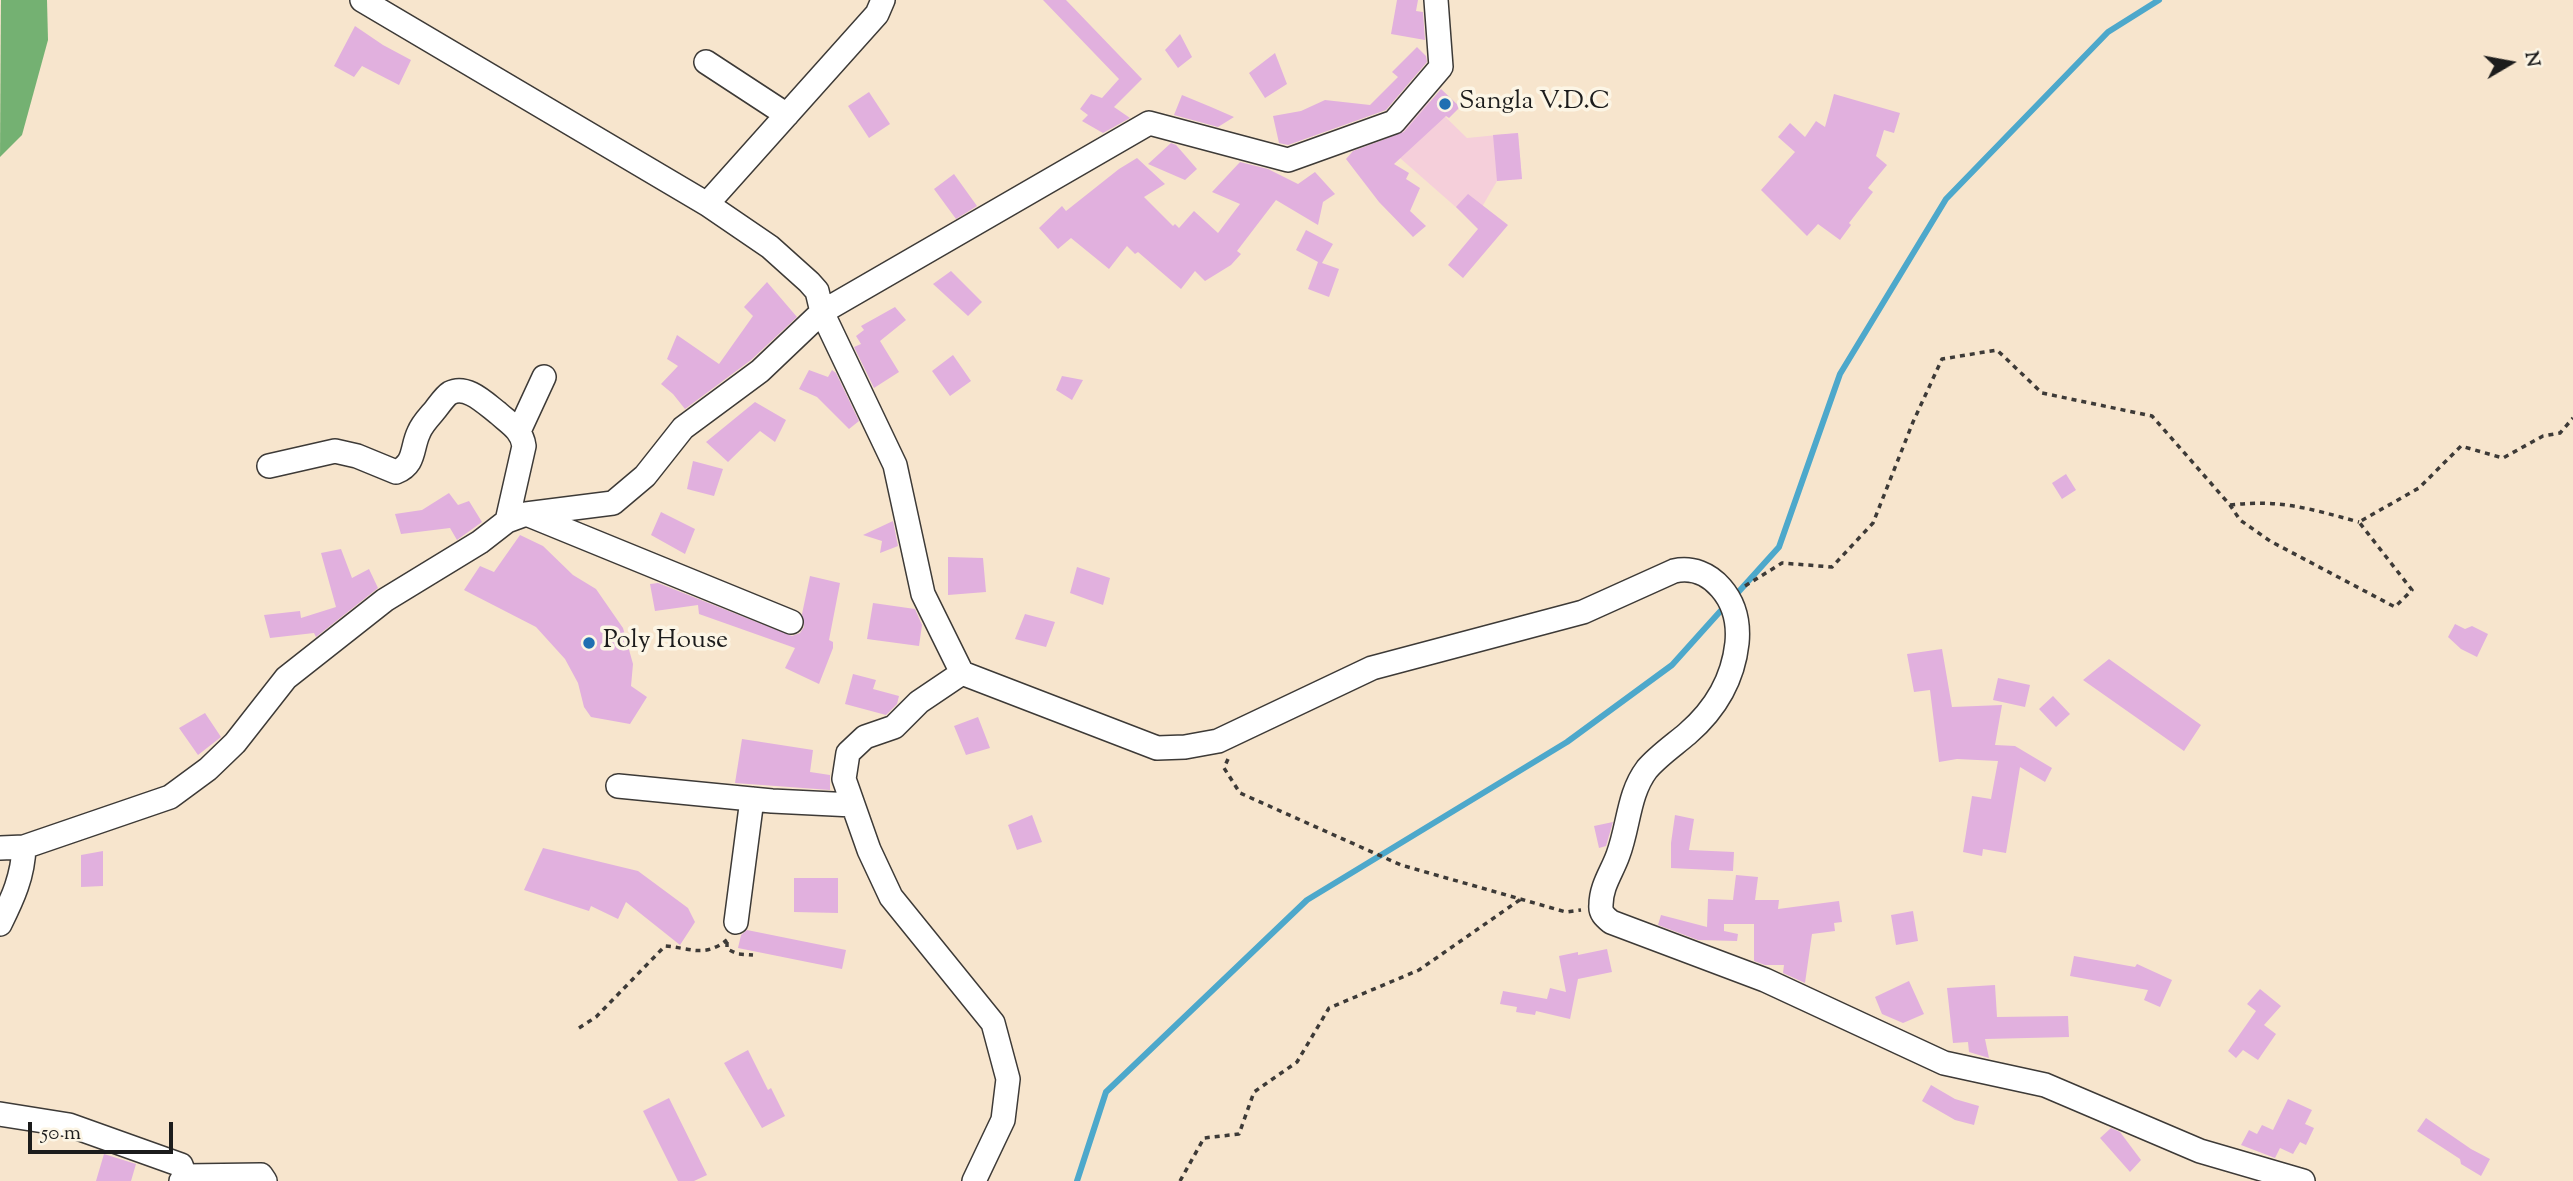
<!DOCTYPE html>
<html>
<head>
<meta charset="utf-8">
<style>
	body { margin:0 }
	#map { position:relative; width:2573px; height:1181px; overflow:hidden; background:#f7e5cd; font-family:"Sorts Mill Goudy",serif }
	canvas { display:block }
	.north { position:absolute; left:2475px; top:28px; width:70px; height:70px; -webkit-text-stroke:5px #fcf5e5; paint-order:stroke; rotate:80deg; font-size:19px; font-weight:700; line-height:28px; text-align:center; color:#1c1c1c }
	.north::after { content:''; display:block; margin:auto; width:24px; height:32px; background:#1c1c1c; clip-path:polygon(50% 0,100% 100%,50% 72%,0 100%) }
	.scale { position:absolute; left:28px; top:1122px; width:145px; height:32px; box-sizing:border-box; border:4px solid #1c1c1c; border-top:0; padding-left:9px; font-size:21px; line-height:24px; white-space:nowrap; color:#1c1c1c; -webkit-text-stroke:5px #fcf5e5; paint-order:stroke }
</style>
</head>
<body>
<div id="map">
<canvas width="2573" height="1181"></canvas>
<div class="north">N</div>
<div class="scale">50 m</div>
</div>
<script>
const g = document.querySelector('canvas').getContext('2d');
g.lineJoin = 'round';
function fillPath(path, color) {
  g.fillStyle = color;
  g.fill(path, 'evenodd');
}
function strokePath(path, color, width, dash) {
  g.strokeStyle = color;
  g.lineWidth = width;
  g.lineCap = dash ? 'butt' : 'round';
  g.setLineDash(dash || []);
  g.stroke(path);
}
function drawText(font, color, halo, rows, align = 'center') {
  g.font = font + ' "Sorts Mill Goudy",serif';
  g.lineWidth = 7;
  g.setLineDash([]);
  g.textBaseline = 'middle';
  g.strokeStyle = halo;
  g.fillStyle = color;
  for (const [text, x, y, turn = 0] of rows) {
    g.save();
    g.translate(x, y);
    g.rotate((+turn || 0) * Math.PI / 180);
    g.textAlign = isNaN(turn) ? turn : align;
    if (halo) g.strokeText(text, 0, 0);
    g.fillText(text, 0, 0);
    g.restore();
  }
}
const built = new Path2D(`
	M 1427,99 L 1467,138 L 1518,133 L 1522,179 L 1497,181 L 1475,219 L 1466,216 L 1400,158 L 1384,141 Z`);
const forest = new Path2D(`
	M 1,0 L 47,0 L 48,40 L 22,135 L 0,157 Z`);
const stream = new Path2D(`
	M 1733,598 L 1779,547 L 1840,374 L 1946,199 L 2108,32 L 2159,0
	M 1077,1181 L 1106,1092 L 1307,900 L 1567,742 L 1672,665 L 1725,606`);
const building = new Path2D(`
	M 1043,0 L 1066,0 L 1142,79 L 1114,107 L 1130,118 L 1103,133 L 1082,121 L 1088,115 L 1080,109 L 1091,94 L 1102,98 L 1119,79 Z
	M 1397,0 L 1418,0 L 1416,11 L 1423,12 L 1425,40 L 1391,34 Z
	M 355,26 L 383,45 L 411,60 L 399,85 L 362,66 L 354,77 L 334,66 Z
	M 1180,34 L 1192,57 L 1178,68 L 1165,50 Z
	M 1417,47 L 1426,56 L 1427,62 L 1386,110 L 1288,145 L 1279,143 L 1273,116 L 1301,111 L 1325,100 L 1370,105 L 1398,77 L 1392,72 Z
	M 1275,53 L 1287,84 L 1265,98 L 1249,73 Z
	M 1441,89 L 1460,107 L 1449,118 L 1446,116 L 1394,164 L 1409,173 L 1406,179 L 1420,188 L 1410,211 L 1426,226 L 1413,237 L 1379,202 L 1346,159 L 1353,151 L 1404,132 Z
	M 869,92 L 890,124 L 869,138 L 848,106 Z
	M 1834,94 L 1900,113 L 1894,133 L 1884,130 L 1876,156 L 1887,165 L 1868,188 L 1873,192 L 1849,223 L 1851,225 L 1840,240 L 1818,224 L 1807,236 L 1761,190 L 1795,152 L 1778,137 L 1790,123 L 1805,137 L 1816,121 L 1825,127 Z
	M 1182,95 L 1211,107 L 1234,117 L 1218,127 L 1174,115 Z
	M 1518,133 L 1522,179 L 1497,181 L 1493,135 Z
	M 1171,143 L 1176,145 L 1197,169 L 1185,180 L 1148,164 Z
	M 1137,158 L 1165,184 L 1144,197 L 1173,226 L 1175,224 L 1179,228 L 1194,211 L 1218,233 L 1240,204 L 1212,192 L 1240,162 L 1268,169 L 1298,184 L 1315,172 L 1335,194 L 1323,202 L 1318,225 L 1276,200 L 1237,251 L 1241,254 L 1231,265 L 1205,281 L 1195,271 L 1181,289 L 1138,252 L 1135,254 L 1127,246 L 1109,269 L 1071,238 L 1058,249 L 1039,228 L 1062,206 L 1066,211 L 1119,169 Z
	M 954,174 L 977,206 L 956,219 L 934,189 Z
	M 1468,194 L 1508,225 L 1463,278 L 1448,265 L 1478,229 L 1456,207 Z
	M 1306,230 L 1333,244 L 1322,263 L 1339,269 L 1329,297 L 1308,289 L 1318,262 L 1296,250 Z
	M 951,271 L 982,302 L 968,316 L 933,284 Z
	M 767,282 L 797,317 L 751,360 L 685,409 L 673,394 L 661,384 L 678,366 L 667,359 L 677,335 L 719,364 L 753,316 L 744,307 Z
	M 895,307 L 906,320 L 880,341 L 899,372 L 874,388 L 854,347 L 861,344 L 856,336 L 864,330 L 861,326 Z
	M 953,355 L 971,381 L 950,396 L 932,371 Z
	M 809,370 L 828,377 L 832,370 L 836,373 L 859,421 L 849,429 L 817,397 L 799,389 Z
	M 1062,376 L 1083,380 L 1072,400 L 1056,390 Z
	M 755,402 L 786,420 L 775,442 L 760,431 L 728,462 L 706,442 Z
	M 693,461 L 723,469 L 714,496 L 687,489 Z
	M 2066,474 L 2076,490 L 2062,499 L 2052,483 Z
	M 449,493 L 458,505 L 469,501 L 482,522 L 457,540 L 450,528 L 401,534 L 395,514 L 422,510 Z
	M 661,512 L 695,529 L 685,554 L 651,535 Z
	M 893,521 L 898,546 L 880,553 L 882,541 L 863,535 Z
	M 520,535 L 543,546 L 573,575 L 596,589 L 623,628 L 633,664 L 631,686 L 647,697 L 630,724 L 591,717 L 584,707 L 578,683 L 565,659 L 536,627 L 464,590 L 480,566 L 494,572 Z
	M 341,549 L 352,578 L 369,569 L 378,588 L 316,637 L 314,633 L 270,638 L 264,615 L 300,611 L 301,618 L 336,607 L 321,553 Z
	M 948,557 L 983,558 L 986,592 L 948,595 Z
	M 1077,567 L 1110,578 L 1103,605 L 1070,593 Z
	M 810,576 L 840,583 L 829,640 L 833,642 L 833,648 L 819,684 L 785,668 L 795,648 L 699,614 L 698,605 L 655,611 L 650,584 L 658,583 L 792,636 L 800,633 L 804,627 L 802,614 Z
	M 873,603 L 915,609 L 922,625 L 919,646 L 867,639 Z
	M 1025,614 L 1055,622 L 1046,647 L 1015,639 Z
	M 2455,624 L 2465,629 L 2472,626 L 2488,634 L 2477,657 L 2461,649 L 2448,637 Z
	M 1942,649 L 1952,707 L 2002,705 L 1995,745 L 2015,746 L 2052,768 L 2045,782 L 2020,767 L 2006,853 L 1983,849 L 1982,856 L 1963,852 L 1972,796 L 1991,799 L 1998,761 L 1957,759 L 1939,762 L 1930,690 L 1914,692 L 1907,654 Z
	M 2109,659 L 2201,725 L 2184,751 L 2083,680 Z
	M 853,674 L 876,680 L 873,689 L 899,696 L 897,704 L 886,715 L 845,704 Z
	M 1998,678 L 2030,685 L 2025,707 L 1993,700 Z
	M 2053,696 L 2070,714 L 2056,727 L 2039,709 Z
	M 205,713 L 221,737 L 198,755 L 179,728 Z
	M 978,717 L 990,748 L 966,755 L 954,726 Z
	M 742,739 L 813,750 L 810,772 L 830,775 L 830,790 L 735,783 Z
	M 1032,815 L 1042,842 L 1017,850 L 1008,825 Z
	M 1675,815 L 1694,819 L 1689,850 L 1734,852 L 1733,871 L 1671,868 L 1671,843 Z
	M 1613,822 L 1606,846 L 1599,848 L 1594,826 Z
	M 543,848 L 638,871 L 688,908 L 695,922 L 680,945 L 626,902 L 618,919 L 591,906 L 589,911 L 524,890 Z
	M 103,851 L 103,886 L 81,887 L 81,855 Z
	M 1736,875 L 1758,877 L 1755,900 L 1779,900 L 1778,909 L 1839,901 L 1842,922 L 1834,923 L 1835,931 L 1812,934 L 1805,983 L 1783,973 L 1784,965 L 1765,965 L 1754,961 L 1754,924 L 1724,924 L 1724,931 L 1738,934 L 1737,941 L 1698,940 L 1658,925 L 1661,915 L 1707,927 L 1708,899 L 1733,900 Z
	M 794,878 L 838,878 L 838,913 L 794,912 Z
	M 1913,911 L 1918,941 L 1896,945 L 1891,915 Z
	M 747,930 L 846,950 L 842,969 L 738,948 L 741,935 Z
	M 1607,949 L 1612,972 L 1578,979 L 1570,1019 L 1536,1011 L 1535,1015 L 1516,1012 L 1517,1007 L 1500,1004 L 1503,991 L 1547,999 L 1550,988 L 1566,992 L 1559,956 L 1578,952 L 1578,955 Z
	M 2074,956 L 2135,967 L 2137,964 L 2172,980 L 2160,1007 L 2144,1000 L 2148,990 L 2070,976 Z
	M 1909,981 L 1924,1014 L 1903,1023 L 1882,1014 L 1875,997 Z
	M 1995,985 L 1997,1017 L 2068,1016 L 2069,1037 L 1985,1039 L 1989,1058 L 1969,1052 L 1968,1042 L 1953,1043 L 1947,988 Z
	M 2260,989 L 2281,1006 L 2264,1025 L 2276,1034 L 2258,1060 L 2243,1050 L 2236,1058 L 2228,1051 L 2256,1011 L 2247,1004 Z
	M 748,1050 L 768,1090 L 771,1088 L 785,1116 L 762,1128 L 724,1063 Z
	M 1931,1085 L 1955,1099 L 1979,1106 L 1974,1125 L 1955,1120 L 1922,1101 Z
	M 669,1098 L 707,1175 L 694,1181 L 678,1181 L 643,1111 Z
	M 2288,1099 L 2312,1110 L 2305,1124 L 2314,1128 L 2306,1145 L 2300,1142 L 2293,1154 L 2280,1148 L 2275,1158 L 2241,1145 L 2249,1130 L 2257,1134 L 2262,1125 L 2273,1130 Z
	M 2426,1118 L 2471,1149 L 2490,1159 L 2481,1176 L 2461,1164 L 2460,1159 L 2417,1131 Z
	M 2111,1128 L 2120,1132 L 2141,1160 L 2130,1172 L 2100,1138 Z
	M 104,1154 L 136,1164 L 131,1181 L 96,1181 Z`);
const path = new Path2D(`
	M 2230,505 C 2280,499 2311,509 2359,522
	M 1745,586 L 1782,563 L 1832,567 L 1873,523 L 1913,422 L 1942,359 L 1997,350 L 2042,393 L 2152,416 L 2230,505 L 2240,520 L 2270,541 L 2395,607 L 2412,590 L 2359,522 L 2419,488 L 2461,446 L 2503,458 L 2543,436 L 2560,433 L 2573,418
	M 1228,759 L 1224,768 L 1240,793 L 1401,865 L 1566,912 L 1581,910
	M 727,942 L 727,949 L 738,954 L 753,955
	M 579,1028 L 596,1017 L 665,946 C 691,948 704,958 727,940
	M 1180,1181 L 1204,1138 L 1239,1134 L 1254,1092 L 1297,1062 L 1329,1008 L 1419,970 L 1521,899`);
const minor = new Path2D(`
	M 362,0 L 707,204 L 770,247 L 809,282 L 817,291 L 822,312 L 895,465 L 923,594 L 962,673 L 1157,748 L 1185,747 L 1218,741 L 1372,668 L 1583,612 L 1674,571 C 1692,567 1709,574 1721,588 C 1735,604 1739,622 1737,643 C 1733,680 1716,709 1687,734 C 1674,745 1658,756 1647,769 C 1628,794 1629,826 1618,855 C 1612,872 1601,886 1601,905 C 1600,913 1605,917 1611,922 L 1765,980 L 1944,1063 L 2045,1085 L 2200,1151 L 2303,1181
	M 706,62 L 787,115
	M 707,204 L 877,14 L 883,0
	M 519,431 L 544,377
	M 269,466 L 335,451 L 357,456 L 396,472 C 416,464 411,448 419,432 C 422,424 430,416 435,410 C 439,405 445,396 450,393 C 467,384 486,404 498,413 C 509,423 522,430 524,446 L 507,521
	M 529,515 L 791,622
	M 962,673 L 919,702 L 894,727 L 865,737 L 848,753 L 844,779 L 869,850 L 891,897 L 993,1023 L 1008,1079 L 1003,1120 L 974,1181
	M 618,786 L 772,801 L 853,805
	M 0,848 L 24,847 L 170,797 L 208,769 L 235,743 L 286,678 L 385,600 L 480,542 L 507,521 L 526,514 L 613,503 L 645,476 L 683,428 L 760,371 L 822,312 L 1149,123 L 1288,160 L 1394,122 L 1441,67 L 1436,0
	M 736,922 L 752,799
	M 0,924 C 13,898 23,876 24,847
	M 0,1114 L 69,1125 L 181,1165 L 185,1176 L 181,1181
	M 185,1176 L 261,1175 L 265,1181`);
const markers = [
	[1445,104,7,"#1f6fb2"],
	[589,643,7,"#1f6fb2"]
];
const poiNames = [
	["Sangla V.D.C",1459,104],
	["Poly House",603,643]
];
fillPath(built, '#f5cfda');
fillPath(forest, '#74b172');
strokePath(stream, '#4da8cb', 6);
fillPath(building, '#e1b0de');
strokePath(minor, '#3d3a37', 26);
strokePath(path, '#3d3a37', 3.5, [5, 5]);
strokePath(minor, '#fff', 23);
for (const [x, y, r, color] of markers) {
  const dot = new Path2D();
  dot.arc(x, y, r, 0, 2 * Math.PI);
  g.fillStyle = color;
  g.fill(dot);
  strokePath(dot, '#fcf5e5', 2.5);
}
drawText('26px', '#1c1c1c', '#fcf5e5', poiNames, 'left');
</script>
</body>
</html>
